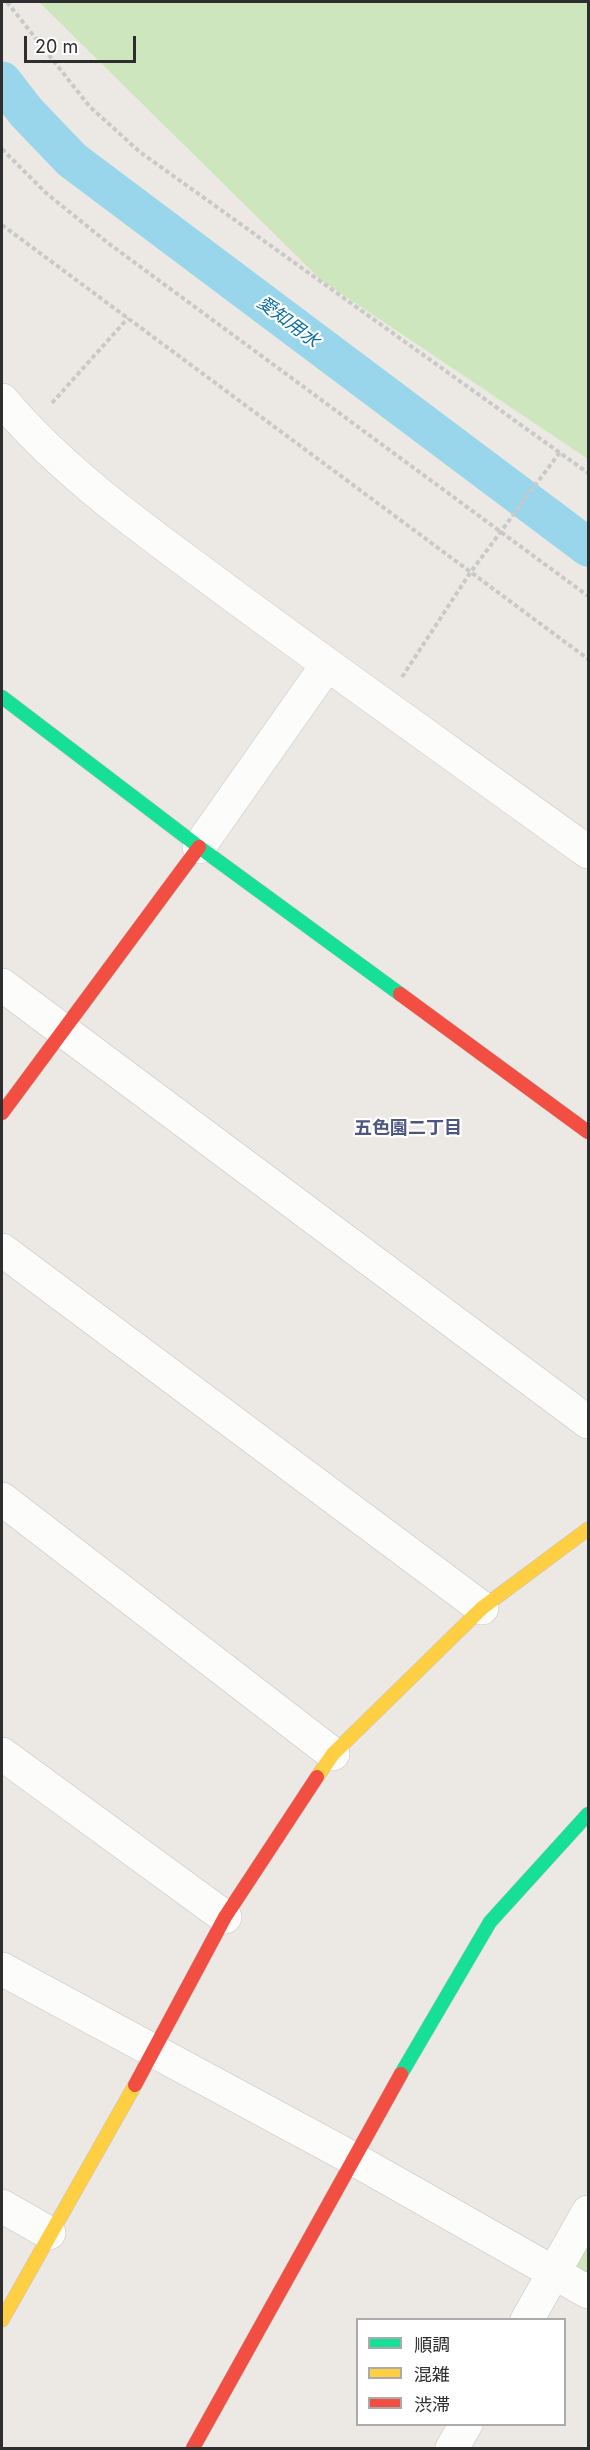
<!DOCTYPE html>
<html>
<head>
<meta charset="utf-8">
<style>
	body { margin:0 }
	#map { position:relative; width:590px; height:2450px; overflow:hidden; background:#ece8e4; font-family:Inter,"Noto Sans JP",sans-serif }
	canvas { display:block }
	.frame { position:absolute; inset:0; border:3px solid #2e2e2e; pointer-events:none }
	.legend { position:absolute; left:356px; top:2318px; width:210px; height:108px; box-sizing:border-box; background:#fff; border:2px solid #ababab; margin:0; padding:8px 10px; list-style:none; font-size:18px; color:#2e2e2e }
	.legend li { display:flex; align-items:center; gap:12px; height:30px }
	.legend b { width:30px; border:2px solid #ababab }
	.scale { position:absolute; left:24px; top:36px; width:112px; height:27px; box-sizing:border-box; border:3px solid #2e2e2e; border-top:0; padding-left:8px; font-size:18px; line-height:21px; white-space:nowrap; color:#2e2e2e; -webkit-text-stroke:4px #fff; paint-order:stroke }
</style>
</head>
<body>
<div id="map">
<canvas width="590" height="2450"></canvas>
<div class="frame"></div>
<ul class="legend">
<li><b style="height:8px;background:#16e098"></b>順調</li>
<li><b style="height:8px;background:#ffcf43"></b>混雑</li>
<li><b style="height:8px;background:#f24e42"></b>渋滞</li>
</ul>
<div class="scale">20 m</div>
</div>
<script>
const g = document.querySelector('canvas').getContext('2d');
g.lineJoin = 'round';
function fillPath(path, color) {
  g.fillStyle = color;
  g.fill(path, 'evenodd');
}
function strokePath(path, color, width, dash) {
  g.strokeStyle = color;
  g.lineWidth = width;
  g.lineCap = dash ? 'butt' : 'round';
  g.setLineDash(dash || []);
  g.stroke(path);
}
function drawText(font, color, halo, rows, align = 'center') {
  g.font = font + ' Inter,"Noto Sans JP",sans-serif';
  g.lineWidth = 4.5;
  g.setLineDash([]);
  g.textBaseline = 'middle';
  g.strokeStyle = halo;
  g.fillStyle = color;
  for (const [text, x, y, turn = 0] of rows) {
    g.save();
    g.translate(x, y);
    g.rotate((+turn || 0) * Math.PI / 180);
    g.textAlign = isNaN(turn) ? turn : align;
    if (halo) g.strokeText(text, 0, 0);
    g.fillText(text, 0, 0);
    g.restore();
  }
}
const green = new Path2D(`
	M 39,2 L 588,2 L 588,459 L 321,280 Z
	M 588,2234 L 588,2280 L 569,2269 Z`);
const canal = new Path2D(`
	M 2,81 L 26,112 L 72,160 L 588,547`);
const path = new Path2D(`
	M 7,2 L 90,107 L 140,152 L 588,473
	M 2,149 L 46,193 L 108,243 L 588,596
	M 2,225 L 588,659
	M 52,403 L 128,318
	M 402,677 L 470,573 L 560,452`);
const street = new Path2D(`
	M 2,400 C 66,476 148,532 227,591 C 346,679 468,765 588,852
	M 199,847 L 327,665
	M 2,985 L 588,1422
	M 2,1250 L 482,1608
	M 2,1499 L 333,1754
	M 2,1754 L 225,1917
	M 2,1969 L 352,2158 L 588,2292
	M 2,2206 L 49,2233
	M 527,2320 L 588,2212
	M 452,2448 L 466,2424`);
const fast = new Path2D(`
	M 2,697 L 199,847 L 400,994
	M 401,2074 L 490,1922 L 588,1814`);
const slow = new Path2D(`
	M 317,1777 L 333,1754 L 482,1608 L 588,1529
	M 2,2320 L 135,2085`);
const jam = new Path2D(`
	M 400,994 L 588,1132
	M 2,1113 L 199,847
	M 135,2085 L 225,1917 L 317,1777
	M 193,2448 L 401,2074`);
const waterNames = [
	["愛知用水",288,322,37]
];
const neighbourhoodNames = [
	["五色園二丁目",408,1129]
];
fillPath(green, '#cee6be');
strokePath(canal, '#99d6ec', 39);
strokePath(street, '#c5c4c5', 34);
strokePath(fast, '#c5c4c5', 15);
strokePath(slow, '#c5c4c5', 15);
strokePath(jam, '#c5c4c5', 15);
strokePath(path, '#c9c9c8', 4, [4.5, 3]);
strokePath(street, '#fcfcfb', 33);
strokePath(fast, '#16e098', 14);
strokePath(slow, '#ffcf43', 14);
strokePath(jam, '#f24e42', 14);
drawText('italic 18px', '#0d6fa3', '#fff', waterNames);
drawText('bold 18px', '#4d5680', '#fff', neighbourhoodNames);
</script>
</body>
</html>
